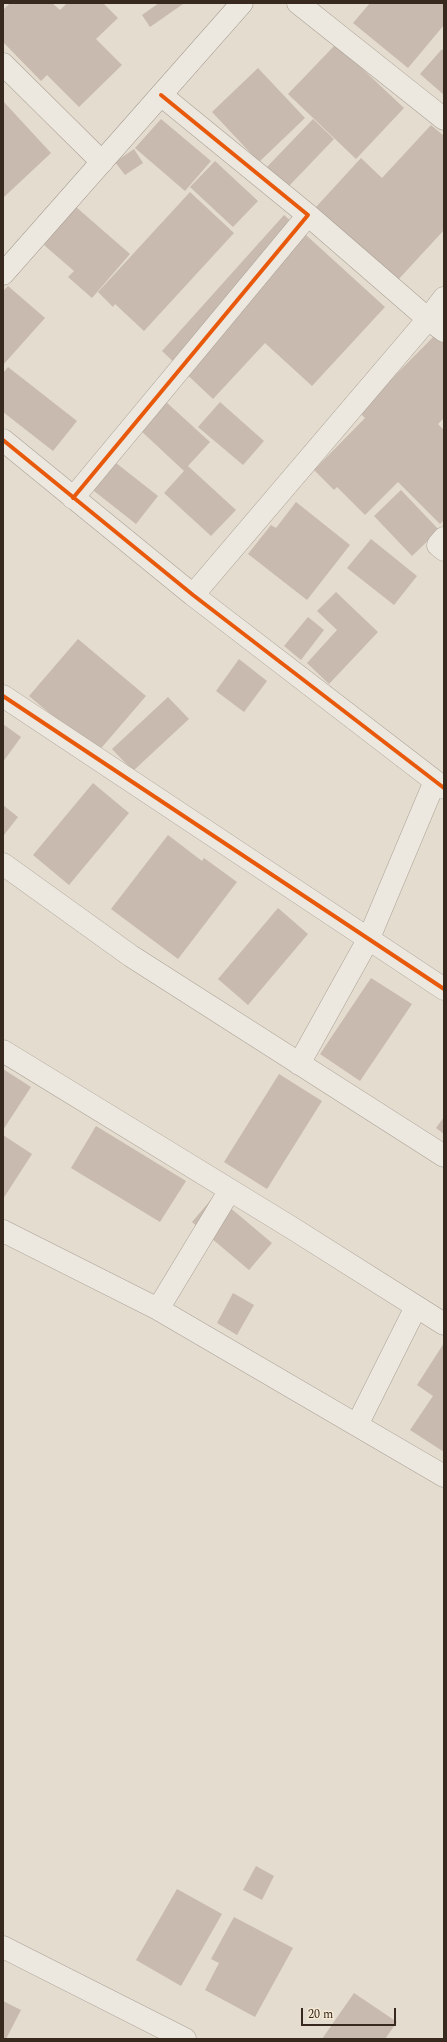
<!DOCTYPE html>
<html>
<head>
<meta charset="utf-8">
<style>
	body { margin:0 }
	#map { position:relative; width:447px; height:2042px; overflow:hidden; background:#e4dcce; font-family:Spectral,serif }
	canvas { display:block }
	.frame { position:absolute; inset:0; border:4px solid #38291e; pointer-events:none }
	.scale { position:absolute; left:301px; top:2008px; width:95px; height:18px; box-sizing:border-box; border:2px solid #38291e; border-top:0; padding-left:5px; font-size:12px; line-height:14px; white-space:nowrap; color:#38291e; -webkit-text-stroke:3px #f5e9d3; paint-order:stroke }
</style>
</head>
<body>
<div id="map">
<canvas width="447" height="2042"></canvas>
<div class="frame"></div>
<div class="scale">20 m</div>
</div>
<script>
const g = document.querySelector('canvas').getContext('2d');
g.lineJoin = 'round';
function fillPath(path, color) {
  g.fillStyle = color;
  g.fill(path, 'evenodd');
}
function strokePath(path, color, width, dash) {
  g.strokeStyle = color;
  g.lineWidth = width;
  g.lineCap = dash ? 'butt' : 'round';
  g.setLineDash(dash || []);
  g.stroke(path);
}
const building = new Path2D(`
	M 10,3 L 52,3 L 60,10 L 67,3 L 103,3 L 118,18 L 96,39 L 122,65 L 79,107 L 47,75 L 41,81 L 3,42 L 3,10 Z
	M 159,3 L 183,4 L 150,27 L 142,15 Z
	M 370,3 L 444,3 L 444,25 L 408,68 L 353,23 Z
	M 336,44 L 404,108 L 356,159 L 288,94 Z
	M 442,49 L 444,51 L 444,95 L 420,74 Z
	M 258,68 L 305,118 L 259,162 L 212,112 Z
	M 3,101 L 51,153 L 3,198 Z
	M 161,119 L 211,161 L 185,191 L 135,148 Z
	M 313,119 L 334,139 L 288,187 L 267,167 Z
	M 431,125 L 444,136 L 444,230 L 397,281 L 316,207 L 361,158 L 382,178 Z
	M 134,149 L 143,163 L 125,175 L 115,162 Z
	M 215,161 L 258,201 L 233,227 L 190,187 Z
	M 190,192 L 234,233 L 144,331 L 115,304 L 113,307 L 98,292 Z
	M 76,207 L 130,254 L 92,298 L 68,277 L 74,271 L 44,245 Z
	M 284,215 L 385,307 L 312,386 L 265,343 L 213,399 L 162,351 Z
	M 8,286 L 45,318 L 3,365 L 3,291 Z
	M 439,331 L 444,336 L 444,418 L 438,424 L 444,430 L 444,520 L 440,524 L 398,482 L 365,515 L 337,487 L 334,490 L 314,470 L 365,418 L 359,412 Z
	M 8,367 L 77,421 L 53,451 L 3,412 L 3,373 Z
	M 165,401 L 210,442 L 188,466 L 236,510 L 211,536 L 164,493 L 184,471 L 139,429 Z
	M 220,402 L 264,441 L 243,465 L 198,427 Z
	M 111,459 L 158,496 L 136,524 L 89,487 Z
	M 401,490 L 439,530 L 412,556 L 374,516 Z
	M 296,502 L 350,545 L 307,600 L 248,554 L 271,525 L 276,528 Z
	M 371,539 L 417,576 L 394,605 L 347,568 Z
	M 336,592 L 378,632 L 329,684 L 307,663 L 337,630 L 317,611 Z
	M 308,617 L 324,630 L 301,660 L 284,646 Z
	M 78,639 L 146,696 L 97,753 L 29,696 Z
	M 239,659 L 267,681 L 244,712 L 216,691 Z
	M 168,697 L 189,719 L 133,771 L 112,749 Z
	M 3,724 L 21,737 L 3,762 Z
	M 93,783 L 129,813 L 69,885 L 33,855 Z
	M 3,805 L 18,817 L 4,835 L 3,834 Z
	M 168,835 L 202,861 L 204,858 L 237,882 L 178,959 L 111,909 Z
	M 278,908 L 308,934 L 248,1005 L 218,979 Z
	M 371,978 L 412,1004 L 360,1081 L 320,1054 Z
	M 3,1069 L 31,1087 L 3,1130 Z
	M 279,1074 L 322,1101 L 267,1189 L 224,1162 Z
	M 444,1117 L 444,1134 L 436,1128 Z
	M 96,1126 L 186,1181 L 160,1222 L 71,1168 Z
	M 3,1135 L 32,1154 L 3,1199 Z
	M 215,1195 L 272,1243 L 249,1270 L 192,1222 Z
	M 233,1293 L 254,1305 L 237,1335 L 217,1323 Z
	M 444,1343 L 444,1452 L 410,1430 L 433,1396 L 417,1385 Z
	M 256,1866 L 274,1876 L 262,1900 L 243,1890 Z
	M 177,1889 L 222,1914 L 181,1986 L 136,1960 Z
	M 234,1917 L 293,1948 L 255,2017 L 205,1990 L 219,1963 L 211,1959 Z
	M 354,1993 L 397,2022 L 385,2039 L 322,2039 Z
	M 3,2001 L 21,2010 L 6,2039 L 3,2039 Z`);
const street = new Path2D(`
	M 298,3 L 444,119
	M 3,64 L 102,162
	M 444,298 L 428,319 L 444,331
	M 3,440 L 193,595 L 444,788
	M 73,498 L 308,215 L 161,95
	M 444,538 L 438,545 L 444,550
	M 193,595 L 428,319 L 308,215
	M 3,696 L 444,989
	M 3,864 L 131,956 L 444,1156
	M 3,1051 L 292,1228 L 444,1324
	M 299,1064 L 369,938 L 435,781
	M 3,1231 L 158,1309 L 230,1190
	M 158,1309 L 444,1476
	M 357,1425 L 416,1307
	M 3,1947 L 185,2039`);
const secondary = new Path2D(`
	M 3,274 L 242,3`);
const cycleway = new Path2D(`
	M 3,440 L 193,595 L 444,788
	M 73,498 L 308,215 L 161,95
	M 3,696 L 444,989`);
fillPath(building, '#c8baae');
strokePath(street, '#a9a196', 23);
strokePath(secondary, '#999186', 23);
strokePath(street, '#ece7df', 22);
strokePath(secondary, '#ece7df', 22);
strokePath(cycleway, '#e8590c', 4);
</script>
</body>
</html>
